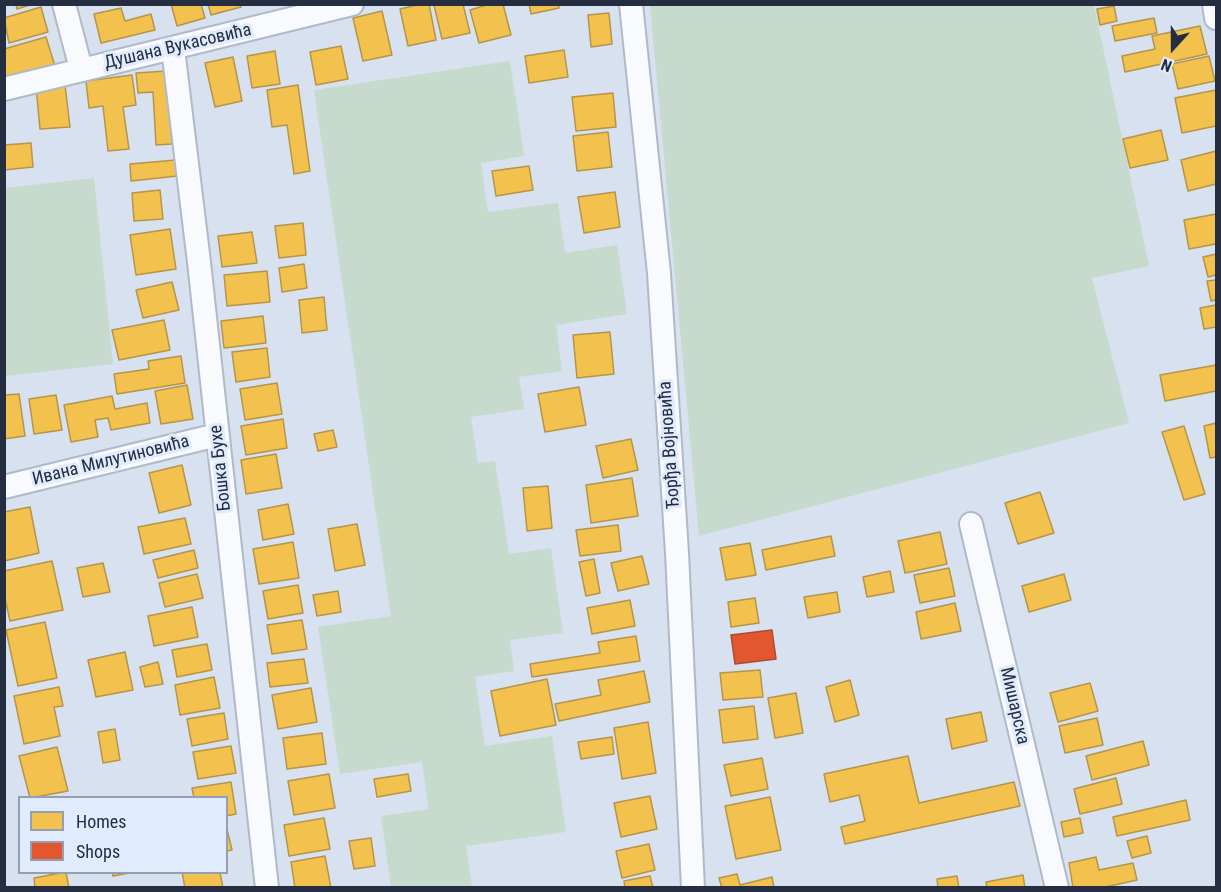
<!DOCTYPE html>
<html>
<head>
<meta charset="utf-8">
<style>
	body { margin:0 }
	#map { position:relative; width:1221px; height:892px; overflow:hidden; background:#d8e1f0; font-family:"Roboto Condensed",sans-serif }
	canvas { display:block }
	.frame { position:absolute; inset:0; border:6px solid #242e40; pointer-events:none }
	.legend { position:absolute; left:18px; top:796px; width:210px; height:78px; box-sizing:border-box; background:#e0ebfe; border:2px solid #959fb2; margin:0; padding:8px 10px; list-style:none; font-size:18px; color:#242e40 }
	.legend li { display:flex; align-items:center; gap:12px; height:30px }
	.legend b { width:30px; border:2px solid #959fb2 }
	.north { position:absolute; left:1143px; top:18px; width:60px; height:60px; -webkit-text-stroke:4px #e0ebfe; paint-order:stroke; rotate:201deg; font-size:16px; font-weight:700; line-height:24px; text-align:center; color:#242e40 }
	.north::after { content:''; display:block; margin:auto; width:21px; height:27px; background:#242e40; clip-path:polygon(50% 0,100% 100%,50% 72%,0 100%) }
</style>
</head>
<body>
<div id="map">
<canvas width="1221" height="892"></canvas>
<div class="frame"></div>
<ul class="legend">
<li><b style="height:16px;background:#f2c14e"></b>Homes</li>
<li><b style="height:16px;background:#e4572e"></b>Shops</li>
</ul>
<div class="north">N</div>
</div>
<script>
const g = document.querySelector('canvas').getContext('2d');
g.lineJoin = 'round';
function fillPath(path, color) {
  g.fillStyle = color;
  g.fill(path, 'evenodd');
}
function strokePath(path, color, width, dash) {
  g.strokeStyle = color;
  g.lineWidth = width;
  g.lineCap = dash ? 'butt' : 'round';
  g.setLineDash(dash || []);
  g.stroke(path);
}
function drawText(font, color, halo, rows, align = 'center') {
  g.font = font + ' "Roboto Condensed",sans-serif';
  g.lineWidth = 6;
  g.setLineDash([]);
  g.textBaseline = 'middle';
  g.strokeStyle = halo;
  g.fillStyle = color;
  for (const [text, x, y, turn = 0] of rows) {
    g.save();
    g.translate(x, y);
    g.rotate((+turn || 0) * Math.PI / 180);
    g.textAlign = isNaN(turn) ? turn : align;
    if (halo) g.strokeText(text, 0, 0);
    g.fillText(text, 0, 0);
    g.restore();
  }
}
const green = new Path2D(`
	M 650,5 L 1094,5 L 1149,266 L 1092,278 L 1129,423 L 699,536 Z
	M 510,61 L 524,156 L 481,163 L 488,212 L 558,203 L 565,253 L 617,245 L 627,314 L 556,325 L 562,371 L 519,377 L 524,409 L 471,417 L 478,463 L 495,461 L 509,554 L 551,548 L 563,633 L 510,640 L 514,671 L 475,677 L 485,746 L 552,736 L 566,832 L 466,846 L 472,887 L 391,887 L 381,816 L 429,809 L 422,762 L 340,774 L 318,627 L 391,616 L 314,90 Z
	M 94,178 L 113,364 L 5,376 L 5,188 Z`);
const homes = new Path2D(`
	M 16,4 L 33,4 L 17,9 Z
	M 171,4 L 201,4 L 205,18 L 177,26 Z
	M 208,4 L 240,4 L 241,7 L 211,15 Z
	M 421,4 L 429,4 L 436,40 L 408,46 L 400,9 Z
	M 463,4 L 470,33 L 442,39 L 434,5 Z
	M 490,4 L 503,4 L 511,35 L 479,43 L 470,10 Z
	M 529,4 L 558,4 L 559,8 L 531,14 Z
	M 1114,6 L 1117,21 L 1100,25 L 1097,9 Z
	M 41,7 L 48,32 L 9,43 L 4,18 Z
	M 121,8 L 125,21 L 151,14 L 155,30 L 101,43 L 94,14 Z
	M 382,11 L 392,55 L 363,61 L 353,18 Z
	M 609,13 L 612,44 L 591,47 L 588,15 Z
	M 1154,18 L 1157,33 L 1115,41 L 1112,26 Z
	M 1200,26 L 1207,54 L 1125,72 L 1122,56 L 1155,49 L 1152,36 Z
	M 46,37 L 55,66 L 4,80 L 4,49 Z
	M 341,46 L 348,79 L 316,85 L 310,52 Z
	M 564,50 L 568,77 L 529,83 L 525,56 Z
	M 275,51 L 280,84 L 252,88 L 247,56 Z
	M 1209,56 L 1215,81 L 1178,89 L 1172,64 Z
	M 233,57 L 242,101 L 215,107 L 205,63 Z
	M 167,71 L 172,144 L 156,145 L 153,92 L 138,93 L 136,73 Z
	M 132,75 L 136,105 L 123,107 L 129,149 L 108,151 L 103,106 L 89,108 L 86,81 Z
	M 65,85 L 70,127 L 40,129 L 36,87 Z
	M 298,85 L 310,171 L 294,174 L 287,125 L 272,127 L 267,90 Z
	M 1216,90 L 1216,126 L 1182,133 L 1175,98 Z
	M 613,93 L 616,127 L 576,131 L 572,97 Z
	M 1161,130 L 1168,160 L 1130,168 L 1123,139 Z
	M 608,132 L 612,167 L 577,171 L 573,136 Z
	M 31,143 L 33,167 L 4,170 L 4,145 Z
	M 1216,151 L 1216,184 L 1188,191 L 1181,160 Z
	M 176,160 L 177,176 L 131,181 L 130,164 Z
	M 529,166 L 533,190 L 496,196 L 492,171 Z
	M 160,190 L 163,219 L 134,221 L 132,193 Z
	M 615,192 L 620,227 L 584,233 L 578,197 Z
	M 1216,214 L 1216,244 L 1189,249 L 1184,220 Z
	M 303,223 L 306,255 L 279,258 L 275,226 Z
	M 170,229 L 176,269 L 136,275 L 130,235 Z
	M 252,232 L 257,263 L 222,267 L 218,236 Z
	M 1216,254 L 1216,275 L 1208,277 L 1203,257 Z
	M 304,264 L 307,288 L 282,292 L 279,268 Z
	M 267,271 L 270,302 L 227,306 L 224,275 Z
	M 1216,280 L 1216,300 L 1211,301 L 1207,281 Z
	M 172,282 L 179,310 L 143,318 L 136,290 Z
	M 324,297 L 327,330 L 302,333 L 299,300 Z
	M 1216,305 L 1216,327 L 1204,329 L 1200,308 Z
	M 263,316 L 266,343 L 224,348 L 221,321 Z
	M 164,320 L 170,350 L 119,360 L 112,330 Z
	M 610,332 L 614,374 L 577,378 L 573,335 Z
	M 267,348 L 270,377 L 236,382 L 232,352 Z
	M 181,356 L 185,383 L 117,394 L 114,374 L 149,369 L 148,361 Z
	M 1216,365 L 1216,391 L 1165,401 L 1160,375 Z
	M 277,383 L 282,414 L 245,420 L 240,389 Z
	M 187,385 L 193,419 L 161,424 L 155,391 Z
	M 579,387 L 586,425 L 545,432 L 538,394 Z
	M 19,394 L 25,436 L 4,439 L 4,395 Z
	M 56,395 L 62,430 L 34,434 L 29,399 Z
	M 112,396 L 115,409 L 147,403 L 150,423 L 111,430 L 108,418 L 95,420 L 98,437 L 71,442 L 64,405 Z
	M 283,419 L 287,448 L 246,455 L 241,426 Z
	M 1216,423 L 1216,457 L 1210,458 L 1204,426 Z
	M 1184,426 L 1205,494 L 1184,500 L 1162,432 Z
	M 333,430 L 337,447 L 318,451 L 314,434 Z
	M 631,439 L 638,470 L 603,478 L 596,446 Z
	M 276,454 L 282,488 L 246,494 L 241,460 Z
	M 182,465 L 191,505 L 159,513 L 149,473 Z
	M 632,478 L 638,516 L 591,523 L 586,485 Z
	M 548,486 L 552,528 L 527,531 L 523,488 Z
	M 1040,492 L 1054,533 L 1018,544 L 1005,503 Z
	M 288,504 L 294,534 L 263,540 L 258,510 Z
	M 30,507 L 39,553 L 4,561 L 4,512 Z
	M 185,518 L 191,544 L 144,554 L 138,527 Z
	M 357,524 L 365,565 L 335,571 L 328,529 Z
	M 618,525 L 621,551 L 580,556 L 576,530 Z
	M 940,532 L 947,564 L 905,573 L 898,541 Z
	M 831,536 L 835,556 L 766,570 L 762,550 Z
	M 293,542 L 299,578 L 259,584 L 253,549 Z
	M 750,543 L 756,575 L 726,580 L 720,548 Z
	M 194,550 L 198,568 L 158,578 L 153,560 Z
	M 642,556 L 649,584 L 618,591 L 611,563 Z
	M 594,559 L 600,593 L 586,596 L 579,562 Z
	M 52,561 L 63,610 L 10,621 L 4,594 L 4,571 Z
	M 103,563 L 110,592 L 83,597 L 77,568 Z
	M 949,568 L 955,596 L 920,603 L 914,575 Z
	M 890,571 L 894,592 L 867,597 L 863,577 Z
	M 197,574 L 203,598 L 165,607 L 159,583 Z
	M 1064,574 L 1071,600 L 1029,612 L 1022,586 Z
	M 298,585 L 303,613 L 268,619 L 263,591 Z
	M 338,591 L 341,612 L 317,616 L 313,595 Z
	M 837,592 L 840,612 L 808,618 L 804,597 Z
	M 755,598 L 759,623 L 731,627 L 728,602 Z
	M 630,600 L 635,626 L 592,634 L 587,608 Z
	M 955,603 L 961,631 L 921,639 L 916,612 Z
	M 192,607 L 198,637 L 154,646 L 148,616 Z
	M 302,620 L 307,649 L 272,654 L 267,625 Z
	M 45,622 L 57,678 L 18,686 L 6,630 Z
	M 636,636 L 640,661 L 532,677 L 530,664 L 600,653 L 598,642 Z
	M 207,644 L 212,670 L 177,677 L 172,650 Z
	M 125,652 L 133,690 L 96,697 L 88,660 Z
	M 304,659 L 308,683 L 270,687 L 267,663 Z
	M 158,662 L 163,684 L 145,687 L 140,667 Z
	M 760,670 L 763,697 L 723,700 L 720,673 Z
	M 644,671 L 650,702 L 559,721 L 555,704 L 601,695 L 598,680 Z
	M 214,677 L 220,708 L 180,715 L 175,685 Z
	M 547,679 L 556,725 L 500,736 L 491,691 Z
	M 850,680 L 859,715 L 835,722 L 826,687 Z
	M 1090,683 L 1098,711 L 1058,722 L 1050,693 Z
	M 59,687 L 63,706 L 54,707 L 60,736 L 24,744 L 14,696 Z
	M 311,688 L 317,722 L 278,729 L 272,695 Z
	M 796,693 L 803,733 L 775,738 L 768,698 Z
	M 754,706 L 758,739 L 723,743 L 719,710 Z
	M 981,712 L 987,741 L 952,749 L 946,719 Z
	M 224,713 L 228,739 L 192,746 L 187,719 Z
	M 1097,718 L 1103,745 L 1065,753 L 1059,726 Z
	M 648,722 L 656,773 L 622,779 L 614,728 Z
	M 115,729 L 120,760 L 103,763 L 98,732 Z
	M 322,733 L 326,764 L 287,769 L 283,738 Z
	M 612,737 L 614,754 L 581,759 L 578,742 Z
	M 1143,741 L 1149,765 L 1092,780 L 1086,756 Z
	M 231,746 L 236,773 L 198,779 L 193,752 Z
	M 57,747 L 68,791 L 30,798 L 19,756 Z
	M 908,756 L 919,803 L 1014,782 L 1020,806 L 845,844 L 841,827 L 865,821 L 859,795 L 830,802 L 824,774 Z
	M 762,758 L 768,789 L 731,796 L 724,765 Z
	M 329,774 L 335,808 L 294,815 L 288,781 Z
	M 408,774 L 411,791 L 377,797 L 374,779 Z
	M 1116,778 L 1122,804 L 1080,814 L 1074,789 Z
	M 231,782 L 236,814 L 226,816 L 226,798 L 194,798 L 192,788 Z
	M 650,796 L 657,829 L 621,837 L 614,803 Z
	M 770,797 L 781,850 L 736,859 L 725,806 Z
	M 1186,800 L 1190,820 L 1117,836 L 1113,817 Z
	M 324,818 L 330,849 L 289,856 L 284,825 Z
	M 1080,818 L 1083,833 L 1064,837 L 1061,822 Z
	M 226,825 L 232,850 L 226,851 Z
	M 1147,836 L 1151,853 L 1132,858 L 1127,841 Z
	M 371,838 L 375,866 L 354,869 L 349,841 Z
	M 649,844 L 655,870 L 622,878 L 616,851 Z
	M 325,856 L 331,888 L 295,888 L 291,862 Z
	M 1096,857 L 1099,870 L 1133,863 L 1137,880 L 1101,888 L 1073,888 L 1069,863 Z
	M 66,872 L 69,888 L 35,888 L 34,878 Z
	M 112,872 L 135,872 L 113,876 Z
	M 182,872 L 220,872 L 223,888 L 185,888 Z
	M 737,874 L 740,885 L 772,877 L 774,888 L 722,888 L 719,878 Z
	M 1023,875 L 1025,888 L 987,888 L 986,882 Z
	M 650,876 L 653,888 L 625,888 L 624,881 Z
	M 957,876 L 959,888 L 938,888 L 937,879 Z`);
const shops = new Path2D(`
	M 772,630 L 776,659 L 735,664 L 731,635 Z`);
const minor = new Path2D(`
	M 64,4 L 81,69
	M 631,4 L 659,273 L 677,553 L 693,888
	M 1214,4 L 1216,18
	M 173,49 L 199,262 L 267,888
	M 4,89 L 352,4
	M 4,487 L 217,435
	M 971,524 L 1057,888`);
const streetNames = [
	["Душана Вукасовића",178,47,-13],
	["Ђорђа Војновића",670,445,-94],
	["Ивана Милутиновића",111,461,-14],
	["Бошка Бухе",221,468,-96],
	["Мишарска",1014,706,77]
];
fillPath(green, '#c6dace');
fillPath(homes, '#f2c14e');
strokePath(homes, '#b4954a', 1.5);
fillPath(shops, '#e4572e');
strokePath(shops, '#aa4b33', 1.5);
strokePath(minor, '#b0b9c7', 26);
strokePath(minor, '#f9fafd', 22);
drawText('18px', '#242e40', '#e0ebfe', streetNames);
</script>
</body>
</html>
